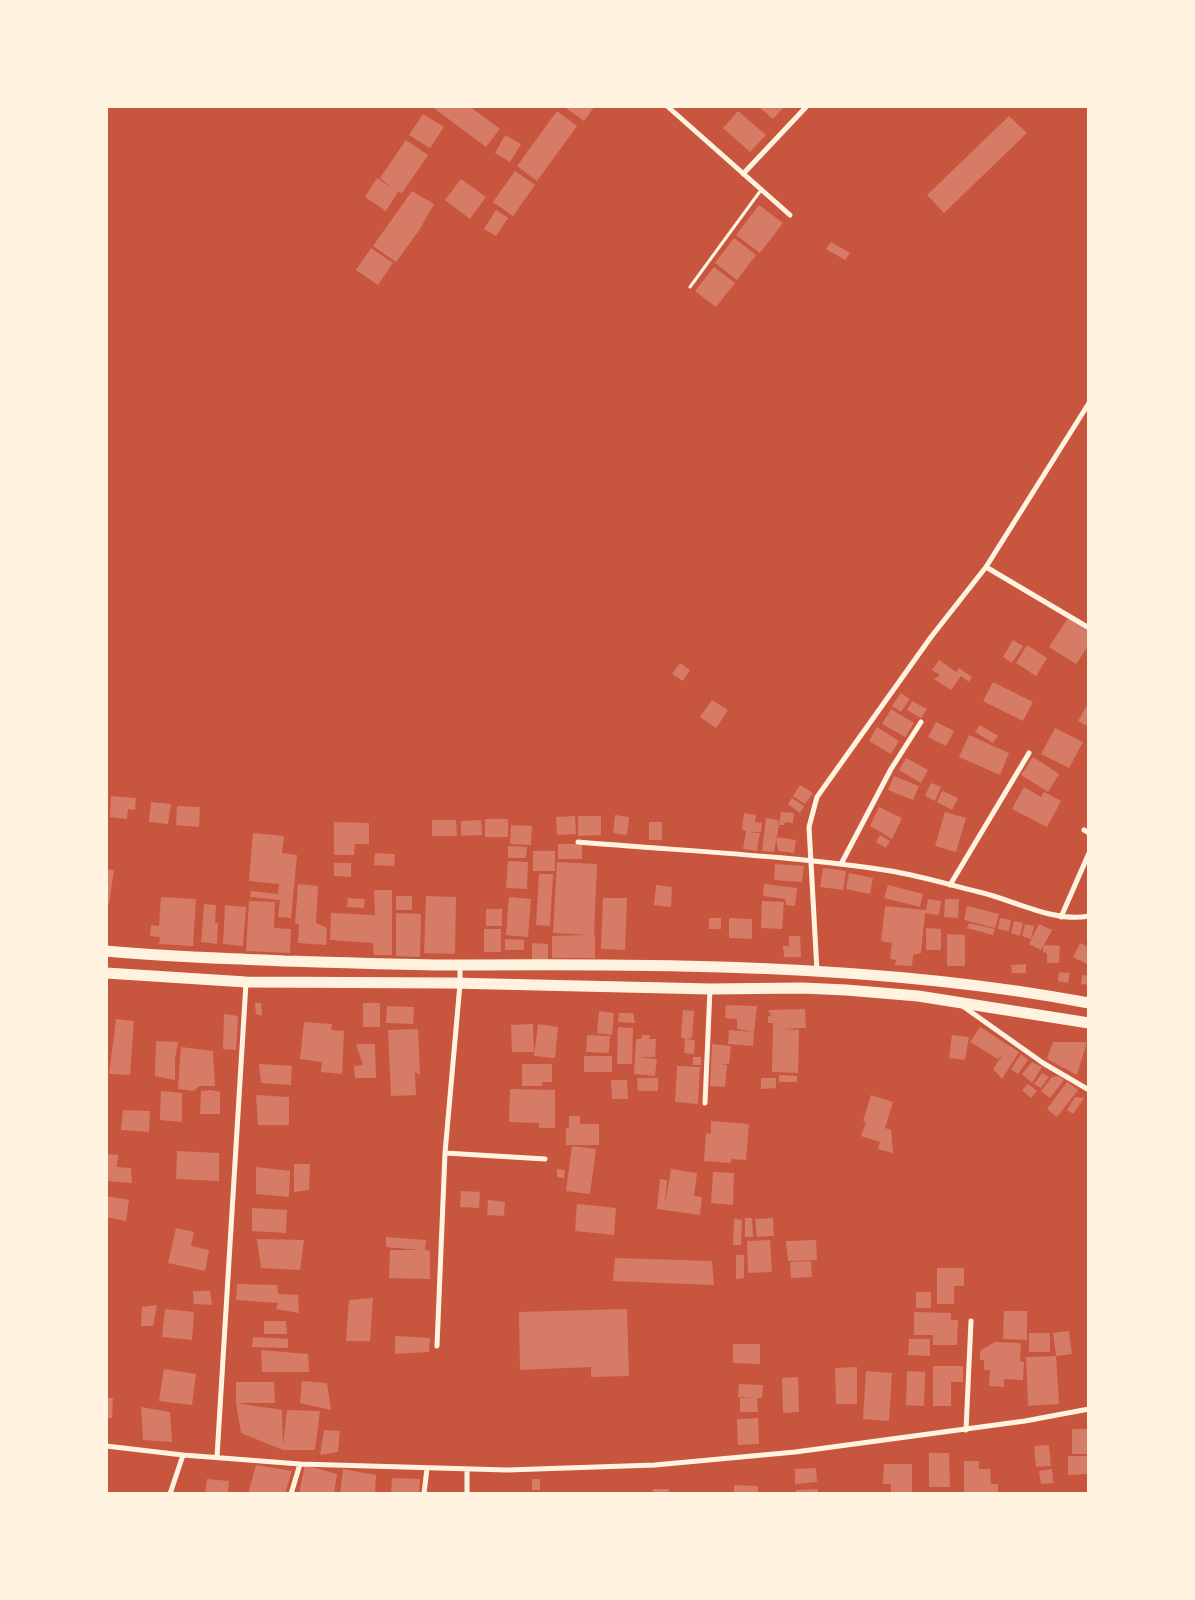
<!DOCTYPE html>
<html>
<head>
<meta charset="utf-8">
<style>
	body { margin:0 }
	#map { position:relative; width:1195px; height:1600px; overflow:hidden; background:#c8553d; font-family:"Libre Baskerville",serif }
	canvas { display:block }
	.frame { position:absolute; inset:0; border:108px solid #fff3e0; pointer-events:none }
</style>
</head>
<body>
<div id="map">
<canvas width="1195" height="1600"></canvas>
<div class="frame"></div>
</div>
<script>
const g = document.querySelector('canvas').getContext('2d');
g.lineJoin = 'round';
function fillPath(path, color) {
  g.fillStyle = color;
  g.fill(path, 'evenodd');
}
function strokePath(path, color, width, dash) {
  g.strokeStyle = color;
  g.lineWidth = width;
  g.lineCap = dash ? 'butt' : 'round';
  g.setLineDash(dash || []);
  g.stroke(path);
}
const building = new Path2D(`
	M 431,106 L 469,106 L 500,129 L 486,147 Z
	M 563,106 L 595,106 L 584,121 Z
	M 758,106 L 785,106 L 773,119 Z
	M 557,111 L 577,126 L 537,181 L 517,166 Z
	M 738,111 L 766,135 L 750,152 L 723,128 Z
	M 423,114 L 444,127 L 430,148 L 409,135 Z
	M 1009,116 L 1027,133 L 944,213 L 927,195 Z
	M 505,135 L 521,144 L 510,162 L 495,153 Z
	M 406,140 L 428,155 L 402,193 L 398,192 L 386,211 L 365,197 L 377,178 L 393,189 L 380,178 Z
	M 515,171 L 535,185 L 513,216 L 493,202 Z
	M 461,179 L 486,197 L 470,219 L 445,200 Z
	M 412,191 L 434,204 L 420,229 L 396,262 L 373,246 Z
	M 759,205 L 783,223 L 760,253 L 736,235 Z
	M 496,210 L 508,218 L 496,236 L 484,229 Z
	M 734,238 L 756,255 L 737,280 L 715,263 Z
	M 831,242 L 850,253 L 845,260 L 826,249 Z
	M 371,248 L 393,263 L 378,285 L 356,270 Z
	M 714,267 L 735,283 L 716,307 L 695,291 Z
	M 1068,618 L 1089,632 L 1089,645 L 1076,664 L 1049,647 Z
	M 1013,640 L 1023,646 L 1012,663 L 1003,657 Z
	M 1027,645 L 1047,658 L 1036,676 L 1016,663 Z
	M 939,660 L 956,672 L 959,668 L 972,677 L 969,682 L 961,676 L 951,690 L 934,679 L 940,675 L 932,670 Z
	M 680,663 L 690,670 L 683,681 L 672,674 Z
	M 993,682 L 1033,702 L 1023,721 L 983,701 Z
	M 901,693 L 910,699 L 901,712 L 892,706 Z
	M 712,700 L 728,710 L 716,728 L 700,717 Z
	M 912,701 L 927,709 L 921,718 L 907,710 Z
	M 1089,702 L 1089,727 L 1078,721 Z
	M 891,709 L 914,723 L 905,737 L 882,724 Z
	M 936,722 L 954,731 L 946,746 L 928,737 Z
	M 980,725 L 998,736 L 993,743 L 975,732 Z
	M 877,727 L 899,741 L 891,754 L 869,741 Z
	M 1055,728 L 1083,742 L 1069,768 L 1041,754 Z
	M 969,735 L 1009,753 L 1000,775 L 959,757 Z
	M 1033,757 L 1059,774 L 1048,792 L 1021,775 Z
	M 906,758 L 928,770 L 921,783 L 899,770 Z
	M 894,776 L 919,786 L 913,800 L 888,790 Z
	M 931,783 L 941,787 L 935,801 L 925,796 Z
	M 800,785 L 813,793 L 805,804 L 793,796 Z
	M 1024,787 L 1041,797 L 1044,792 L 1061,801 L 1047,827 L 1012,809 Z
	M 942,791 L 958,798 L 952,810 L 937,802 Z
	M 111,796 L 136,798 L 135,810 L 128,809 L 127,819 L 110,817 Z
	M 792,798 L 804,806 L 800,813 L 788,804 Z
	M 151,802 L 171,804 L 168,824 L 149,822 Z
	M 177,806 L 200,807 L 199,827 L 176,825 Z
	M 879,807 L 902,818 L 892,839 L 870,826 Z
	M 781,812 L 794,813 L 793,823 L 785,822 L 784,825 L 779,825 Z
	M 945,812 L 966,818 L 956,852 L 935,846 Z
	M 744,813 L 756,815 L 755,822 L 762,823 L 761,832 L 748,832 L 760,833 L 757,851 L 743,849 L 746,831 L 742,830 Z
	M 615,815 L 629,817 L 627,835 L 613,833 Z
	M 575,816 L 576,834 L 557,835 L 556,817 Z
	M 578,816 L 601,816 L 601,835 L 578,836 Z
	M 766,818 L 778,820 L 779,825 L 774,852 L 762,851 Z
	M 485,819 L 508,819 L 508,837 L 485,837 Z
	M 432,820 L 456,820 L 457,836 L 432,836 Z
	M 481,820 L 482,835 L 461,836 L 461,821 Z
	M 334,822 L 369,823 L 369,844 L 355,844 L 354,855 L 334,855 Z
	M 649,822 L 662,822 L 662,840 L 649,840 Z
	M 511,825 L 532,826 L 531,845 L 510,844 Z
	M 253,833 L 284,836 L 282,853 L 297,855 L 291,918 L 278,917 L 280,900 L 250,897 L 251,891 L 278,894 L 279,884 L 249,881 Z
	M 880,835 L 890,841 L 886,848 L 876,842 Z
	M 776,837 L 796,840 L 794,853 L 778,851 Z
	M 558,844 L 582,844 L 582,859 L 558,859 Z
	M 508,846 L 527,847 L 526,858 L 508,858 Z
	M 533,851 L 555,851 L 555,871 L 533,871 Z
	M 375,853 L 395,854 L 394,866 L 374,865 Z
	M 508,861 L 528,862 L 527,889 L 506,888 Z
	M 557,862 L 597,864 L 594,935 L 595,935 L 595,958 L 552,958 L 552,936 L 588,935 L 553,933 Z
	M 334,863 L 351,863 L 351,877 L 334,876 Z
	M 775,864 L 804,866 L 802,882 L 774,880 Z
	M 823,868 L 846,871 L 843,890 L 820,887 Z
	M 106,869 L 114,870 L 109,904 L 106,904 Z
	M 849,873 L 873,878 L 870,894 L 846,889 Z
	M 539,874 L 553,874 L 550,926 L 536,925 Z
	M 298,884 L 318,886 L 316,923 L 327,928 L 326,945 L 298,943 L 299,924 L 295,924 Z
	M 764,884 L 797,888 L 795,906 L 786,905 L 785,899 L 763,896 Z
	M 656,885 L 672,887 L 671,907 L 654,905 Z
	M 888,885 L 923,894 L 920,907 L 884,898 Z
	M 374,890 L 392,890 L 392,955 L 374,955 L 373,943 L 330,940 L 331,913 L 375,915 Z
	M 396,896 L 412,896 L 412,910 L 396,910 Z
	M 426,896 L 456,897 L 455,954 L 424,953 Z
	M 161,897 L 196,899 L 193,946 L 159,944 L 160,937 L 150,936 L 151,925 L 159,926 Z
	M 509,897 L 531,899 L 528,937 L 506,935 Z
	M 348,898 L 365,899 L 364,908 L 347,907 Z
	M 603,898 L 627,898 L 625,950 L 601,949 Z
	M 928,899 L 941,901 L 939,915 L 925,913 L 921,953 L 913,955 L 912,966 L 895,965 L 896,960 L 890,959 L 892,943 L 881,941 L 885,906 L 926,910 Z
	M 945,899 L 959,899 L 958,918 L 944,917 Z
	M 249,901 L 275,902 L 274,928 L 291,929 L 290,953 L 246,951 Z
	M 762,901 L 784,902 L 782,929 L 761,928 Z
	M 204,904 L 216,905 L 215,923 L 218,923 L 217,944 L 201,942 Z
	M 225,905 L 246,907 L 243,946 L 223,944 Z
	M 967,906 L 999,914 L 995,928 L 964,920 Z
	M 486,909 L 502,909 L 502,926 L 486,926 Z
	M 396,913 L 421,914 L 420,957 L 396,956 Z
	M 709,918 L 721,918 L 721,929 L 709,929 Z
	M 729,918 L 752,919 L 752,939 L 729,938 Z
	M 1000,918 L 1011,920 L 1009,931 L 998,929 Z
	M 1014,921 L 1023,923 L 1020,936 L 1011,933 Z
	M 969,923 L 995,929 L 993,935 L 967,928 Z
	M 1025,924 L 1034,926 L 1031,939 L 1022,936 Z
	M 1039,924 L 1052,930 L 1041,950 L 1029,944 Z
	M 926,928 L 941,929 L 941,950 L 926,950 Z
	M 484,929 L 501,929 L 501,952 L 484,952 Z
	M 947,934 L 965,935 L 965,966 L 947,966 Z
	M 789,936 L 800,936 L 801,957 L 784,957 L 783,946 L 789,946 Z
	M 505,939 L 524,940 L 524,950 L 505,950 Z
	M 532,943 L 548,944 L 548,960 L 532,960 Z
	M 1080,943 L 1089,947 L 1089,965 L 1073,957 Z
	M 1043,945 L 1060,946 L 1059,963 L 1047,963 L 1047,953 L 1043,952 Z
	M 1026,964 L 1026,973 L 1012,973 L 1011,965 Z
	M 1059,972 L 1070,973 L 1068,983 L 1058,981 Z
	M 1082,975 L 1089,976 L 1089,985 L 1081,984 Z
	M 255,1003 L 261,1003 L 262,1016 L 256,1014 Z
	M 363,1003 L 380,1003 L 380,1027 L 363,1027 Z
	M 726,1005 L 757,1006 L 754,1032 L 737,1029 L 737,1019 L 725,1018 Z
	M 387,1006 L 414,1007 L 413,1024 L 386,1023 Z
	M 805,1009 L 806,1028 L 782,1029 L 799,1030 L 798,1073 L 772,1072 L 773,1023 L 768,1023 L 768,1016 L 771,1016 L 768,1010 Z
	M 683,1010 L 694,1011 L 692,1038 L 685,1039 L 681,1037 Z
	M 599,1011 L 614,1013 L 612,1035 L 597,1033 Z
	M 619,1013 L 633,1013 L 635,1023 L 618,1022 Z
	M 224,1014 L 238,1016 L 236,1050 L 223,1049 Z
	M 116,1019 L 134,1021 L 130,1075 L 109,1074 Z
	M 304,1022 L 332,1024 L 331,1030 L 344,1031 L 342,1074 L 321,1072 L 322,1062 L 300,1059 Z
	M 533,1024 L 534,1052 L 512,1052 L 511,1025 Z
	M 538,1024 L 558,1027 L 555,1058 L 534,1056 Z
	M 618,1027 L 633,1028 L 632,1064 L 617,1064 Z
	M 980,1027 L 1019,1052 L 1002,1079 L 993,1069 L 1003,1054 L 998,1059 L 970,1042 Z
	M 418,1029 L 420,1075 L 415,1072 L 416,1095 L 391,1096 L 388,1030 Z
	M 729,1030 L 754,1032 L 753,1046 L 728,1044 Z
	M 587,1035 L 610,1036 L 609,1053 L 586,1052 Z
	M 642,1035 L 650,1035 L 649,1039 L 656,1039 L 655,1057 L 638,1057 L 657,1059 L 655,1076 L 634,1074 L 636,1039 L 641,1039 Z
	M 952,1035 L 969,1037 L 965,1060 L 949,1058 Z
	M 685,1039 L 695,1040 L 694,1054 L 684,1053 Z
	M 156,1041 L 178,1042 L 175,1059 L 175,1080 L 155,1076 Z
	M 1053,1042 L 1087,1042 L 1077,1075 L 1047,1059 Z
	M 356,1044 L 375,1044 L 376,1078 L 355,1078 L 354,1066 L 363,1065 Z
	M 712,1044 L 731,1046 L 729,1064 L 721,1064 L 727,1065 L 725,1087 L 710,1086 Z
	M 181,1047 L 213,1051 L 215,1086 L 199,1086 L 194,1091 L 178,1089 Z
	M 1021,1054 L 1028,1060 L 1018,1074 L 1011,1069 Z
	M 584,1056 L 612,1056 L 612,1072 L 584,1072 Z
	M 693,1057 L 701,1057 L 701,1065 L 693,1065 Z
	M 1032,1062 L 1042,1067 L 1032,1083 L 1022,1074 Z
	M 259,1064 L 292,1066 L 291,1085 L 261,1083 Z
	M 522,1064 L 552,1064 L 552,1082 L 542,1082 L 542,1086 L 522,1086 Z
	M 677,1066 L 700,1067 L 698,1104 L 675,1102 Z
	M 1042,1073 L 1049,1077 L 1041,1088 L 1034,1084 Z
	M 779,1075 L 797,1076 L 797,1082 L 779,1082 Z
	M 1059,1076 L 1064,1080 L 1050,1098 L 1041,1091 L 1052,1077 Z
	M 637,1078 L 658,1078 L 658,1091 L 638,1091 Z
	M 761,1078 L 776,1078 L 776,1088 L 761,1089 Z
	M 611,1080 L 627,1080 L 628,1099 L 612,1099 Z
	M 1067,1082 L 1078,1090 L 1057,1117 L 1047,1109 Z
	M 1028,1084 L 1037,1091 L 1031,1098 L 1022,1090 Z
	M 510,1089 L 555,1090 L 555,1128 L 539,1128 L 539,1123 L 509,1122 Z
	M 211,1090 L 220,1092 L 220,1114 L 200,1114 L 201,1091 Z
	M 161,1091 L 182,1093 L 182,1122 L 160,1120 Z
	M 256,1095 L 289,1097 L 289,1125 L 258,1125 Z
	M 871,1095 L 893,1102 L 885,1128 L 891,1130 L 893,1153 L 878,1149 L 880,1142 L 861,1136 L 866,1122 L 863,1121 Z
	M 1075,1097 L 1084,1098 L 1073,1114 L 1067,1110 Z
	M 123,1110 L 150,1111 L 149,1132 L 121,1130 Z
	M 569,1116 L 580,1116 L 580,1124 L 599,1124 L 599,1145 L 566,1145 L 566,1128 L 569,1127 Z
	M 711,1121 L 749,1124 L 746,1160 L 731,1159 L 731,1163 L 704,1161 L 706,1133 L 711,1134 Z
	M 572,1146 L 596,1149 L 590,1194 L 566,1191 Z
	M 177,1151 L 219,1153 L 219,1181 L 176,1179 Z
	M 106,1154 L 118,1155 L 117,1167 L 131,1168 L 132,1183 L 106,1181 Z
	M 294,1164 L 310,1164 L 309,1190 L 294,1192 Z
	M 256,1167 L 290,1171 L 289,1197 L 256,1194 Z
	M 557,1169 L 565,1170 L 564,1178 L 557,1177 Z
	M 671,1169 L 697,1173 L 694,1196 L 702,1197 L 700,1215 L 657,1209 L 660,1179 L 667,1180 L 665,1205 Z
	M 713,1172 L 734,1173 L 733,1205 L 711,1203 Z
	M 461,1191 L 480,1192 L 479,1208 L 460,1207 Z
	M 106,1196 L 129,1200 L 126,1221 L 106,1217 Z
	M 488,1200 L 505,1202 L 504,1216 L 487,1215 Z
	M 577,1204 L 616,1208 L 614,1235 L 575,1231 Z
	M 252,1208 L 287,1210 L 286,1233 L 252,1231 Z
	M 745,1218 L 752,1218 L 753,1237 L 745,1237 Z
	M 773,1218 L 774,1236 L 757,1237 L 755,1219 Z
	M 734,1219 L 742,1220 L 741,1245 L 733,1245 Z
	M 176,1228 L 194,1232 L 191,1246 L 209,1250 L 205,1271 L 168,1263 Z
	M 386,1237 L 426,1240 L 425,1250 L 430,1251 L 430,1279 L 389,1278 L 390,1250 L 420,1250 L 386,1247 Z
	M 257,1239 L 304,1240 L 300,1270 L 261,1268 Z
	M 770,1240 L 772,1272 L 748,1273 L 747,1241 Z
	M 816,1240 L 817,1260 L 788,1261 L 786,1241 Z
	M 736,1255 L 744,1255 L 744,1278 L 736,1279 Z
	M 615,1258 L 712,1261 L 714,1285 L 613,1281 Z
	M 811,1261 L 812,1277 L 791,1278 L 790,1262 Z
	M 937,1268 L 964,1268 L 964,1286 L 954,1286 L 954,1304 L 937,1304 Z
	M 237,1284 L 277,1285 L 278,1294 L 298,1295 L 299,1313 L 276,1309 L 278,1303 L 236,1300 Z
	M 193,1291 L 210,1291 L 212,1305 L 194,1304 Z
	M 916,1292 L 931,1292 L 931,1308 L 916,1308 Z
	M 373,1298 L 370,1341 L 346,1341 L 349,1300 Z
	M 157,1305 L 153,1326 L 141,1326 L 142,1307 Z
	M 165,1309 L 194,1312 L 192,1340 L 162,1337 Z
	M 627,1309 L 629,1376 L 591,1377 L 591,1367 L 520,1370 L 519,1312 Z
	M 1004,1311 L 1027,1311 L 1027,1340 L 1003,1339 Z
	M 914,1312 L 951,1313 L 951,1320 L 958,1320 L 957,1345 L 933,1345 L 933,1335 L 914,1335 Z
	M 264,1321 L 286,1321 L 287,1334 L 264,1334 Z
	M 1069,1331 L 1072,1354 L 1056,1356 L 1053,1333 Z
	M 1029,1333 L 1050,1333 L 1050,1352 L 1029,1352 Z
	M 395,1336 L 430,1338 L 429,1352 L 395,1354 Z
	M 253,1337 L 288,1339 L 288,1348 L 252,1347 Z
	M 909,1339 L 930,1339 L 930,1356 L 908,1355 Z
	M 995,1342 L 1021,1343 L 1020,1361 L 1024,1362 L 1023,1380 L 1004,1379 L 1004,1387 L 989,1386 L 990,1370 L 984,1370 L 984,1360 L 980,1360 L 980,1351 Z
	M 733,1344 L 760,1344 L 760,1364 L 733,1363 Z
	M 261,1350 L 308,1354 L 309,1372 L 262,1372 Z
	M 1056,1356 L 1059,1404 L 1028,1406 L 1026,1357 Z
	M 933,1366 L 963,1366 L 963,1382 L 951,1382 L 951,1406 L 933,1406 Z
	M 857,1367 L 857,1404 L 836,1404 L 835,1368 Z
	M 164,1369 L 196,1374 L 192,1405 L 159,1401 Z
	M 866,1371 L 892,1373 L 889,1421 L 863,1419 Z
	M 907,1371 L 925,1372 L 924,1406 L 906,1405 Z
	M 798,1377 L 799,1412 L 783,1413 L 782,1378 Z
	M 302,1381 L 327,1383 L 331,1410 L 300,1403 Z
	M 236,1382 L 274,1382 L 275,1403 L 236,1403 Z
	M 739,1384 L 763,1385 L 762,1398 L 757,1398 L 758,1412 L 740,1412 L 740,1398 L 754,1398 L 738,1397 Z
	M 106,1398 L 113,1398 L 112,1418 L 106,1418 Z
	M 236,1403 L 282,1410 L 283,1445 L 287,1410 L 320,1411 L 315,1450 L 283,1450 L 241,1433 Z
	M 141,1407 L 170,1412 L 172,1442 L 143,1440 Z
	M 758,1418 L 759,1444 L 738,1445 L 737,1419 Z
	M 1072,1429 L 1089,1429 L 1089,1454 L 1072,1454 Z
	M 324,1430 L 340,1431 L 338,1452 L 320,1455 Z
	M 1049,1445 L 1051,1466 L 1036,1467 L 1034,1446 Z
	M 929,1453 L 949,1453 L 950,1487 L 929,1487 Z
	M 1068,1456 L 1089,1456 L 1089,1474 L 1068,1475 Z
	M 964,1461 L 979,1461 L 979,1469 L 990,1469 L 991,1484 L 998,1484 L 998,1493 L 964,1494 Z
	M 884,1464 L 912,1464 L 912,1494 L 885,1494 L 885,1492 L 891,1492 L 891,1484 L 883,1484 Z
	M 256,1465 L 292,1471 L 285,1494 L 248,1494 Z
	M 305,1465 L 337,1474 L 334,1494 L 299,1494 Z
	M 816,1468 L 817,1482 L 795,1484 L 795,1469 Z
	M 343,1469 L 376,1475 L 375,1494 L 340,1494 Z
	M 1052,1469 L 1053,1483 L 1041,1484 L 1039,1471 Z
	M 392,1478 L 420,1479 L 419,1494 L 391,1494 Z
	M 207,1479 L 229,1481 L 228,1494 L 205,1494 Z
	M 532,1479 L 540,1479 L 540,1490 L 532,1490 Z
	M 734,1485 L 758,1486 L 758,1494 L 734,1494 Z
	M 653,1489 L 669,1489 L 669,1494 L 653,1494 Z
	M 818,1489 L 818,1494 L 796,1494 L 796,1490 Z`);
const service = new Path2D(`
	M 690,287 L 761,190`);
const minor = new Path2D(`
	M 667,106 L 790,215
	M 743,174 L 807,106
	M 986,567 L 1089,628
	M 1084,830 L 1089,833
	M 578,842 C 682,851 788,855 891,871 C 921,876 950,885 979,892 C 1014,900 1054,923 1089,916
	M 841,864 L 891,769 L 921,722
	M 950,885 L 1029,753
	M 1061,917 L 1089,853
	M 817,971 L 809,827 L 817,797 L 931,637 L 986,567 L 1089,403
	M 964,1007 L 1043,1063 L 1089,1090
	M 705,1103 L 710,989
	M 445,1153 L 545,1159
	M 437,1346 L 445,1153 L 460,984 L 460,965
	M 966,1430 L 971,1321
	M 106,1446 L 183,1455 L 300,1464 L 507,1470 L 655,1465 L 795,1452 L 1025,1421 L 1089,1409
	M 217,1457 L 246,983
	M 467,1469 L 467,1494
	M 170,1494 L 183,1455
	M 291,1494 L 300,1464
	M 424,1494 L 427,1468`);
const trunk = new Path2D(`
	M 106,951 C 165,957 225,958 284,961 C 337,962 390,965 443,965 C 657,964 877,963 1089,1003
	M 106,973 L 246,982 L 451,983 L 710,989 L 802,988 L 846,990 L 918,996 L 1089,1023`);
fillPath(building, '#d67c66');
strokePath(service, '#fff3e0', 3);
strokePath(minor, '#fff3e0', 5);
strokePath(trunk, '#fff3e0', 11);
</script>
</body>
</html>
